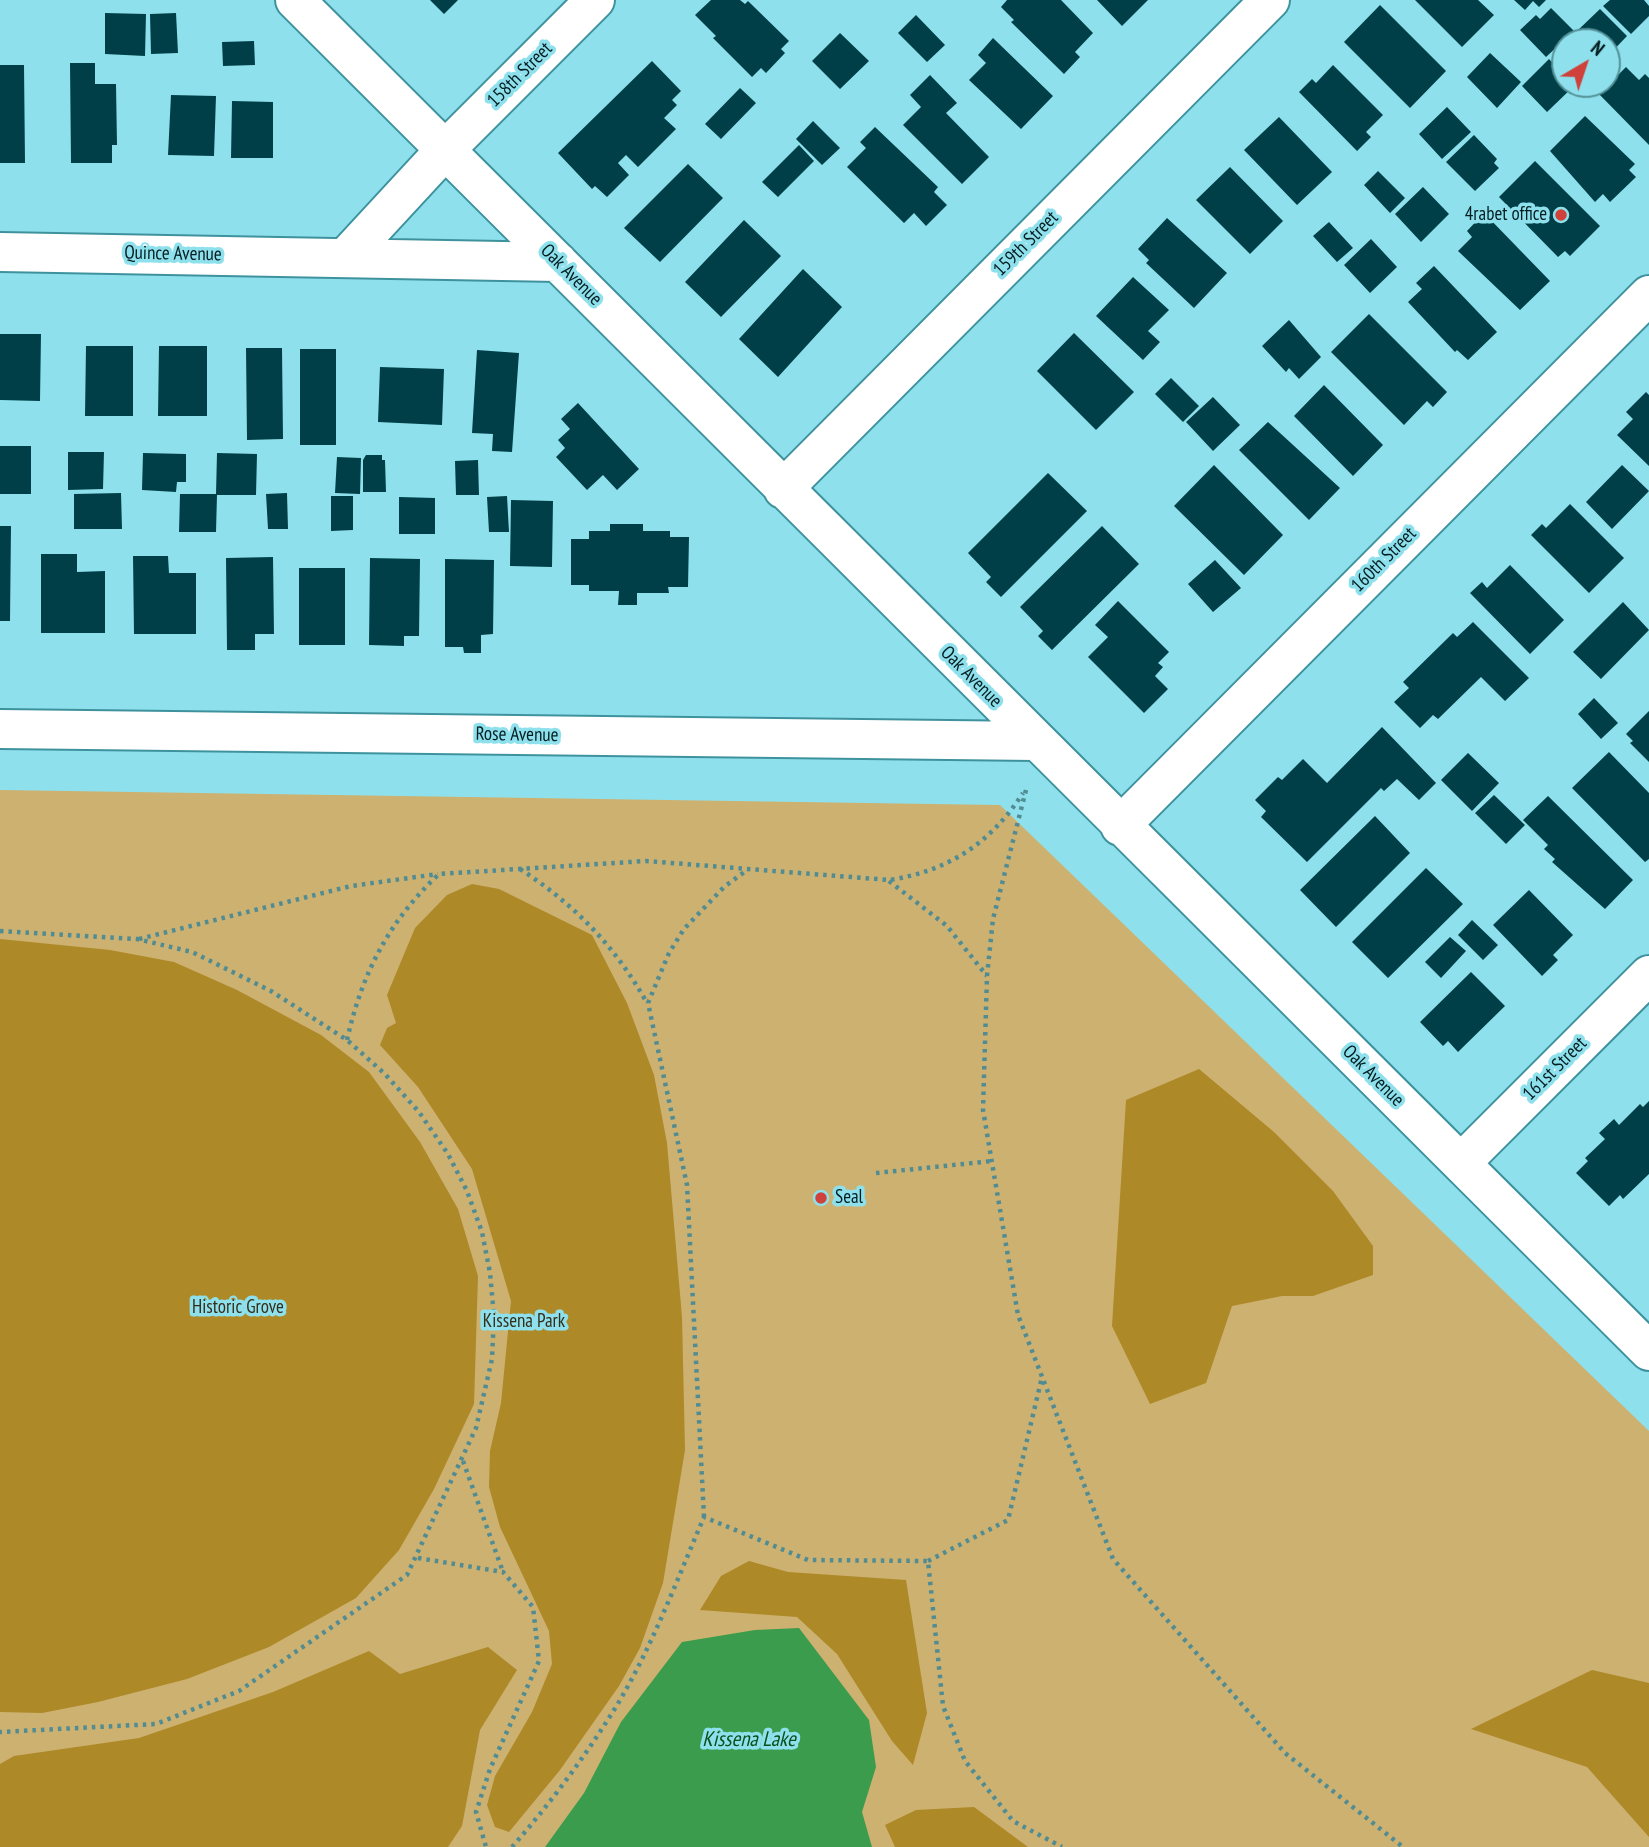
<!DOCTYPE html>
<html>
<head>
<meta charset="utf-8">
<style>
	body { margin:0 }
	#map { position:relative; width:1649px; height:1847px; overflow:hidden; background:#8ee1ec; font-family:"PT Sans Narrow",sans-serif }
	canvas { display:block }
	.north { position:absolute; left:1551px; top:28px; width:70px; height:70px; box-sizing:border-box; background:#8ee1ec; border:2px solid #56939a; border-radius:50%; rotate:39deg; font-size:19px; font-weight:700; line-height:28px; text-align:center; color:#031d20 }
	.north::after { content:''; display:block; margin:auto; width:24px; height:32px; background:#d0413b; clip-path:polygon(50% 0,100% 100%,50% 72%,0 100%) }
</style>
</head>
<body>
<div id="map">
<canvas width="1649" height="1847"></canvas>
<div class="north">N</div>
</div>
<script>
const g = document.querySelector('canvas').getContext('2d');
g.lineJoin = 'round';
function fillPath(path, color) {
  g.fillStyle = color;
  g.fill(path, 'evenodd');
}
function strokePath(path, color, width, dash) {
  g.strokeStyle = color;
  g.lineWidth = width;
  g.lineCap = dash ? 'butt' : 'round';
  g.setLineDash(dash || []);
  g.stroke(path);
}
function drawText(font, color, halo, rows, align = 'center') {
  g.font = font + ' "PT Sans Narrow",sans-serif';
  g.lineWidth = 7;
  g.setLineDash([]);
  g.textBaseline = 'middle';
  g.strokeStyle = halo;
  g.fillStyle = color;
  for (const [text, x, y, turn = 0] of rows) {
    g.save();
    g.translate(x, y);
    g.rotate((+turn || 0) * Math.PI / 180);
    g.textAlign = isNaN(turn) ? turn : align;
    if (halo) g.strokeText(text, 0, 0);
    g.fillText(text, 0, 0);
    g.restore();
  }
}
const green = new Path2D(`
	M 0,790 L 1000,805 L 1649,1431 L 1649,1847 L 0,1847 Z`);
const forest = new Path2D(`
	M 472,884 L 499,889 L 592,935 L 627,1003 L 654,1075 L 667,1143 L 682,1317 L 685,1450 L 663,1583 L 640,1648 L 619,1686 L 560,1770 L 509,1832 L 495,1827 L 487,1805 L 495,1776 L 532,1712 L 552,1664 L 549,1631 L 500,1527 L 489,1487 L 490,1451 L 501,1403 L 511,1301 L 472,1169 L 418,1087 L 380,1045 L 387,1028 L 396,1023 L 387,995 L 415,928 L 447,895 Z
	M 0,939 L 110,950 L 174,962 L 237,990 L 321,1035 L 369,1072 L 420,1142 L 458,1209 L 478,1276 L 474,1404 L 434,1489 L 399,1550 L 356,1598 L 269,1647 L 187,1679 L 98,1702 L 42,1713 L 0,1712 Z
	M 1199,1069 L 1274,1132 L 1333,1191 L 1373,1246 L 1373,1275 L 1313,1296 L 1282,1296 L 1232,1306 L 1206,1383 L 1150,1404 L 1112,1326 L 1126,1100 Z
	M 749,1561 L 788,1572 L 906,1580 L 927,1713 L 913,1765 L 892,1741 L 837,1654 L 797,1617 L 700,1610 L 721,1576 Z
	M 488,1647 L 517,1670 L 480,1730 L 462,1826 L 448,1847 L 0,1847 L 0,1764 L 14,1756 L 139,1738 L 273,1692 L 369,1651 L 400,1674 Z
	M 1592,1670 L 1649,1683 L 1649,1837 L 1587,1767 L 1471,1729 Z
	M 974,1807 L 1028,1847 L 895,1847 L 885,1825 L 916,1810 Z`);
const water = new Path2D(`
	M 799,1628 L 869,1720 L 876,1767 L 862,1812 L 872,1847 L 545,1847 L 584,1793 L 621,1722 L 682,1642 L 755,1630 Z`);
const building = new Path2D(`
	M 430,0 L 458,0 L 444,14 Z
	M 711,0 L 740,0 L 745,4 L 748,1 L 789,41 L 781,49 L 785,53 L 766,73 L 761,68 L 752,77 L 713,38 L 716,36 L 695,15 Z
	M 1007,0 L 1061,0 L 1093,33 L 1075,52 L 1080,57 L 1064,74 L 1011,22 L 1014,20 L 1001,7 Z
	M 1097,0 L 1148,0 L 1122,26 Z
	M 1415,0 L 1478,0 L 1494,15 L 1462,47 Z
	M 1514,0 L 1546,0 L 1539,7 L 1533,1 L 1525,10 Z
	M 1610,0 L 1644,0 L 1649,6 L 1649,16 L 1631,34 L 1603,6 Z
	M 1380,5 L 1446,71 L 1410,108 L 1344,42 Z
	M 1551,8 L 1574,31 L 1546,57 L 1520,30 L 1536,15 L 1540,19 Z
	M 1600,9 L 1627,36 L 1607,57 L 1607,42 L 1586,42 L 1576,32 Z
	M 105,13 L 146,14 L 145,56 L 105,54 Z
	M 176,13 L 178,53 L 151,54 L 150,14 Z
	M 916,15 L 945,45 L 927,62 L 898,33 Z
	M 840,33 L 869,61 L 840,89 L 812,61 Z
	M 993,38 L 1053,96 L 1021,129 L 969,80 L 986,63 L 978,55 Z
	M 254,41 L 255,65 L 223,66 L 222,42 Z
	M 1490,53 L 1521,82 L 1497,108 L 1467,77 Z
	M 1549,59 L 1565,76 L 1565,84 L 1574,86 L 1547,112 L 1522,86 Z
	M 652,61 L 681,91 L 672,100 L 677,105 L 664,118 L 676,129 L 638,167 L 626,155 L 618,163 L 629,175 L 607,197 L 595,186 L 592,189 L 558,153 Z
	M 70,63 L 95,63 L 95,84 L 116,84 L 117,145 L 112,145 L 112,163 L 71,163 Z
	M 0,65 L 24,65 L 25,163 L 0,163 Z
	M 1333,65 L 1383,115 L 1366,132 L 1371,137 L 1357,151 L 1299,92 L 1312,79 L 1316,83 Z
	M 1626,67 L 1639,80 L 1645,74 L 1649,78 L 1649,145 L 1599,94 Z
	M 930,75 L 957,103 L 946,113 L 989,157 L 962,184 L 903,125 L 921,107 L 910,95 Z
	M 740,88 L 756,103 L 721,139 L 705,124 Z
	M 171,95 L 216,96 L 214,156 L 168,155 Z
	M 232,101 L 273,102 L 273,158 L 231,158 Z
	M 1447,107 L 1471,132 L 1442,159 L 1419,134 Z
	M 1585,116 L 1635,164 L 1629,170 L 1636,177 L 1610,202 L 1603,194 L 1595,202 L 1550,151 Z
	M 1279,117 L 1332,172 L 1297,205 L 1244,150 Z
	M 813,121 L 840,148 L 822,165 L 796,139 Z
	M 875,127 L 938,187 L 934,192 L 947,205 L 926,226 L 914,213 L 904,223 L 847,167 L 866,148 L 860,142 Z
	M 1474,135 L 1497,159 L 1494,163 L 1499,168 L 1475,191 L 1446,162 Z
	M 799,145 L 814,161 L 778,197 L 762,182 Z
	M 1535,161 L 1600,226 L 1570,256 L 1565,251 L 1558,257 L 1499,197 Z
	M 688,164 L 723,198 L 660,262 L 624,228 Z
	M 1230,167 L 1283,221 L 1250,254 L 1196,200 Z
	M 1378,171 L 1405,198 L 1390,213 L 1364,185 Z
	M 1423,187 L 1449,214 L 1421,242 L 1395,214 Z
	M 1484,213 L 1550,281 L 1520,310 L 1458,251 L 1472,237 L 1467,231 Z
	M 1167,218 L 1227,273 L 1194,308 L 1146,263 L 1149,260 L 1138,249 Z
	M 744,220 L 781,256 L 721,317 L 685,282 Z
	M 1329,222 L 1353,248 L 1337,262 L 1313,236 Z
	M 1371,239 L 1397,267 L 1370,293 L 1344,265 Z
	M 1434,266 L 1497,332 L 1468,360 L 1457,350 L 1455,352 L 1408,302 L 1422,289 L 1416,283 Z
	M 803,269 L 842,307 L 778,377 L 739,339 Z
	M 1133,277 L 1169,310 L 1148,331 L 1160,342 L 1143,360 L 1096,316 Z
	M 1369,314 L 1447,392 L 1433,407 L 1427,401 L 1404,425 L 1331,352 Z
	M 1289,320 L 1321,357 L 1299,379 L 1289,368 L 1286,372 L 1262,346 Z
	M 1074,333 L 1134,392 L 1096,430 L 1037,371 Z
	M 0,334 L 41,334 L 40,401 L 0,400 Z
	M 86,346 L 133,346 L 133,416 L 85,416 Z
	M 159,346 L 207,346 L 207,416 L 158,416 Z
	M 246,348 L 282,348 L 283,439 L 247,440 Z
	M 300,349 L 336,349 L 336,445 L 300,445 Z
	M 477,350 L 519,353 L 512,452 L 492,451 L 493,434 L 472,433 Z
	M 380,367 L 444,369 L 442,425 L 378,422 Z
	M 1171,378 L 1199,406 L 1183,422 L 1155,394 Z
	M 1324,385 L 1383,445 L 1353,476 L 1294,416 Z
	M 1646,392 L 1649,395 L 1649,466 L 1617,435 L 1633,419 L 1626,412 Z
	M 1213,397 L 1240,425 L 1213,451 L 1186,422 Z
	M 578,403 L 639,469 L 617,490 L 603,475 L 587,490 L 556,457 L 565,448 L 558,440 L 570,429 L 561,419 Z
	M 1268,422 L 1340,488 L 1309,520 L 1239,450 Z
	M 0,446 L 31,446 L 31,494 L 0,494 Z
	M 68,452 L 104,452 L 103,489 L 68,490 Z
	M 143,453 L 186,454 L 186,482 L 177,482 L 176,492 L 142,490 Z
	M 217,453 L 257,454 L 256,495 L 217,495 L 216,532 L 179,532 L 180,494 L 216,494 Z
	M 366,455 L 382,455 L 382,460 L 385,460 L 386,492 L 363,492 L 363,460 Z
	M 337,457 L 361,458 L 360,494 L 335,493 Z
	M 478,460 L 479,495 L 456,495 L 455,461 Z
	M 1214,465 L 1283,535 L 1244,575 L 1174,506 Z
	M 1622,465 L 1649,491 L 1612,529 L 1586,502 Z
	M 1048,473 L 1087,511 L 1001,597 L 986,582 L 991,577 L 968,553 Z
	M 121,493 L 122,529 L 74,529 L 74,494 Z
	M 287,493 L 288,529 L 268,529 L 266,494 Z
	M 331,496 L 353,496 L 353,530 L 331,531 Z
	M 507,496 L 509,532 L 489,532 L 487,497 Z
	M 399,497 L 435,498 L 435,534 L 399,534 Z
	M 511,500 L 553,501 L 552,567 L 510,566 Z
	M 1570,504 L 1624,558 L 1589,593 L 1531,535 L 1542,524 L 1546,528 Z
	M 610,524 L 643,524 L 643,531 L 670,531 L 670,537 L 689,537 L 688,587 L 668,587 L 669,593 L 637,593 L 637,605 L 618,605 L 619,591 L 589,591 L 589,585 L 571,585 L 571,539 L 589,539 L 589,531 L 610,531 Z
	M 0,526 L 11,526 L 10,621 L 0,621 Z
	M 1102,526 L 1139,564 L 1052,650 L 1038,636 L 1043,631 L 1020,607 Z
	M 41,554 L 77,554 L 77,572 L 105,571 L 105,633 L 41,633 Z
	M 133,556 L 168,556 L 169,573 L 196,573 L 196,634 L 134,634 Z
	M 273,557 L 274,634 L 255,634 L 255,650 L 227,650 L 226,558 Z
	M 370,558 L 420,559 L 419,636 L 404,636 L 404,646 L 369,645 Z
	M 445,559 L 494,560 L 493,634 L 481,635 L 481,653 L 464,653 L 463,647 L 445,647 Z
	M 1215,560 L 1241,588 L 1213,612 L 1188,584 Z
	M 1510,565 L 1564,620 L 1530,654 L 1470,593 L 1482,582 L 1487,588 Z
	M 299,568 L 345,568 L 345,645 L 299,645 Z
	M 1118,601 L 1169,652 L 1158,663 L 1163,667 L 1155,676 L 1168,689 L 1144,713 L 1088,657 L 1108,637 L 1095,625 Z
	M 1623,602 L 1649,630 L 1601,679 L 1573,652 Z
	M 1473,622 L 1529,678 L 1505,701 L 1481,677 L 1438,719 L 1433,715 L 1420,728 L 1394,702 L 1409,688 L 1403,682 L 1453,633 L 1457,637 Z
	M 1594,698 L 1618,723 L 1601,739 L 1578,714 Z
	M 1649,711 L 1649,762 L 1630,743 L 1633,741 L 1626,734 Z
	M 1382,727 L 1436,783 L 1419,800 L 1397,779 L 1384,791 L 1381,788 L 1307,862 L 1261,817 L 1266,811 L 1255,800 L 1278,777 L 1282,780 L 1303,759 L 1327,783 Z
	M 1609,752 L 1649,793 L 1649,859 L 1645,862 L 1572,788 Z
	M 1468,753 L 1499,783 L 1472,811 L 1441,780 Z
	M 1494,795 L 1525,825 L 1506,844 L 1475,813 Z
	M 1548,796 L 1633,880 L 1605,909 L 1552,862 L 1555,859 L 1544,849 L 1548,845 L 1523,820 Z
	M 1375,816 L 1410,853 L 1336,927 L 1300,890 Z
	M 1426,868 L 1463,904 L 1388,978 L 1352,942 Z
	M 1529,890 L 1573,935 L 1553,955 L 1558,960 L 1542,976 L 1493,925 Z
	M 1472,920 L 1498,945 L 1483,960 L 1458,935 Z
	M 1450,937 L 1466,951 L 1441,978 L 1425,962 Z
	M 1471,972 L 1505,1006 L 1458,1052 L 1448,1041 L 1443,1046 L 1420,1022 Z
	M 1649,1101 L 1649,1174 L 1623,1199 L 1620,1195 L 1609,1206 L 1576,1173 L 1588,1161 L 1585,1158 L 1605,1139 L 1599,1133 L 1614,1119 L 1619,1125 L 1640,1104 L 1643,1107 Z`);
const path = new Path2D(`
	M 1026,790 L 993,919 L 987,976 L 983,1110 L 1018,1315 L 1113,1559 L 1285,1753 L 1403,1847
	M 520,869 C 574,904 615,946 647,1003
	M 889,881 L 947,926 L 987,976
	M 0,931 L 137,939 L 192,952 L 271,991 L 347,1040 L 385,1074 L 419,1112 L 448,1154 L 467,1191 L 482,1232 L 490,1273 L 494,1316 L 492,1359 L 476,1428 L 407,1575 L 239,1691 L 156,1724 L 0,1732
	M 139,939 L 351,886 L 438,874
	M 347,1040 C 362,973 389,921 439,874 L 646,861 L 889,880 C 948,871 990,844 1023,793
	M 876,1173 L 992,1161
	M 463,1461 L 503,1572
	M 704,1517 L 687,1185 L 648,1003 L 669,953 L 684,929 L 724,887 L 747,870
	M 418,1558 L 503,1572 L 533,1607 L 539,1661 L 490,1769 L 476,1812 L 486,1847
	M 928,1561 L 1008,1520 L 1042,1377
	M 512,1847 C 549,1805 584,1758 614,1710 C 651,1650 676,1582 704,1517 L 808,1560 L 928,1561 L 943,1706 L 965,1761 L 1013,1821 L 1062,1847`);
const minor = new Path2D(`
	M 295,0 L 1649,1351
	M 0,252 L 558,262
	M 347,256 L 445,150 L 595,0
	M 783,489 L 1270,0
	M 0,729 L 1035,741
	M 1120,826 L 1649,295
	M 1461,1163 L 1649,975`);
const markers = [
	[1561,215,7,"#d0413b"],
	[821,1198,7,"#d0413b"]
];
const streetNames = [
	["158th Street",520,75,-45],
	["159th Street",1026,244,-45],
	["Quince Avenue",173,254,1],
	["Oak Avenue",571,275,45],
	["160th Street",1384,560,-45],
	["Oak Avenue",971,677,45],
	["Rose Avenue",517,735,1],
	["161st Street",1555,1069,-45],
	["Oak Avenue",1373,1076,45]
];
const poiNames = [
	["4rabet office",1547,215],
	["Seal",835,1198,"left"]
];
const parkNames = [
	["Historic Grove",238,1308],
	["Kissena Park",524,1322]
];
const waterNames = [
	["Kissena Lake",749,1740]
];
fillPath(green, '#cdb170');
fillPath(forest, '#ad8928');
fillPath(water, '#3a9c4c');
fillPath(building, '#003f47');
strokePath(minor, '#3e929d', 42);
strokePath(path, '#528c93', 4.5, [3.5, 5]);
strokePath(minor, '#fff', 38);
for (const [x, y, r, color] of markers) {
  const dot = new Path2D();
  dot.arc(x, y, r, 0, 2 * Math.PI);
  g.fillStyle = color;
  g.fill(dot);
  strokePath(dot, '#8ee1ec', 2.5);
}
drawText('19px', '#031d20', '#8ee1ec', streetNames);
drawText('19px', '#031d20', '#8ee1ec', poiNames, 'right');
drawText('19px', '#362d19', '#8ee1ec', parkNames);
drawText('italic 21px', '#0a511c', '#8ee1ec', waterNames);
</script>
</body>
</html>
